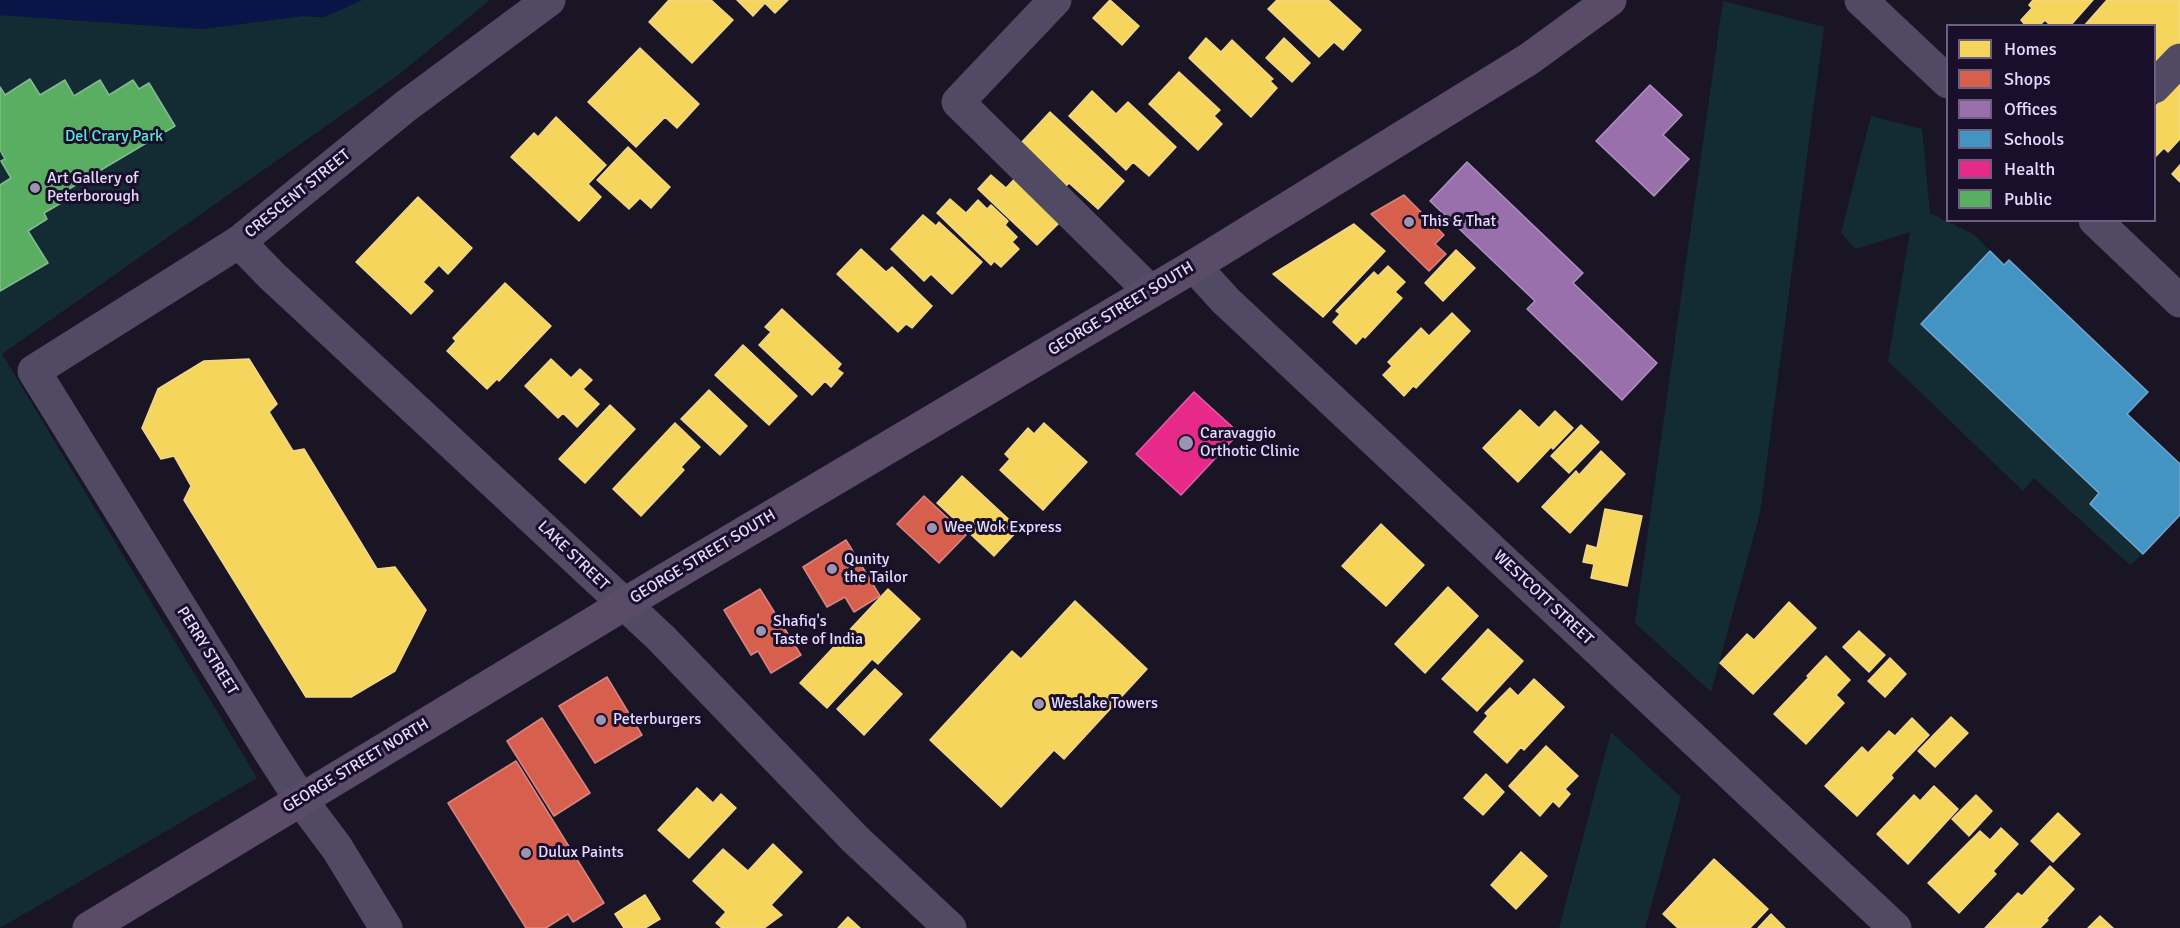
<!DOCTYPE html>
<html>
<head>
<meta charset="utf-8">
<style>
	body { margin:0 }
	#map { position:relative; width:2180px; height:928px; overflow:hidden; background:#1a1524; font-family:Signika,sans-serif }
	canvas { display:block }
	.legend { position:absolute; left:1946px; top:24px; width:210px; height:198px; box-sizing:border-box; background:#190f2a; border:2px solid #6a607f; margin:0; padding:8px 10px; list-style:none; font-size:18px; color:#e4d9ff }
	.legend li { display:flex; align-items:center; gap:12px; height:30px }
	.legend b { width:30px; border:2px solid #6a607f }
</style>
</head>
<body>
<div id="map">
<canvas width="2180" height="928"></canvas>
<ul class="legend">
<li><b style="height:16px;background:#f6d55c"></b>Homes</li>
<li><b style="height:16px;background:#d6604d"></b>Shops</li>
<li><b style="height:16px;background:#9970ab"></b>Offices</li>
<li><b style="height:16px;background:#4393c3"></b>Schools</li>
<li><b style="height:16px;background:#e7298a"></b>Health</li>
<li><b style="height:16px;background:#5aae61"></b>Public</li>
</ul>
</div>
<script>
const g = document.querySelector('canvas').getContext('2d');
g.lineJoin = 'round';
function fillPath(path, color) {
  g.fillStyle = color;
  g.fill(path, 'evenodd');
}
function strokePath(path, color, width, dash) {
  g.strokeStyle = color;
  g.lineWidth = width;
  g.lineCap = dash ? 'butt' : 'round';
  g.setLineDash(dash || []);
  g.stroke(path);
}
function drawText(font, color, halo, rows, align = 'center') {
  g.font = font + ' Signika,sans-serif';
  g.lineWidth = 6;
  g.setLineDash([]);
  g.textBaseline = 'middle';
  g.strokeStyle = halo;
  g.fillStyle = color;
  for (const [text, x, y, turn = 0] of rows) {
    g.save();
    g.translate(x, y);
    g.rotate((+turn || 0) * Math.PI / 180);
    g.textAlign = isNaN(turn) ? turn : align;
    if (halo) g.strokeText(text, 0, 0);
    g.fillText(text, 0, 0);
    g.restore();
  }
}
const green = new Path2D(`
	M 362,0 L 490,0 L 397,76 L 2,354 L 257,778 L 0,928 L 0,15 L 202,29 L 302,16 L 324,17 Z
	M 1723,1 L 1824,27 L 1760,513 L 1711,692 L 1635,623 Z
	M 1871,116 L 1922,129 L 1930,213 L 1975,235 L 1990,251 L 2075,469 L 2099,493 L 2090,504 L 2143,554 L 2130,565 L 2034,478 L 2023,491 L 1888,361 L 1910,232 L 1856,249 L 1841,233 Z
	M 1611,732 L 1681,797 L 1645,928 L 1559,928 Z`);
const water = new Path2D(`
	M 0,0 L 362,0 L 324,17 L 302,16 L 202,29 L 0,15 Z`);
const homes = new Path2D(`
	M 669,0 L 711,0 L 733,20 L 692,63 L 649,22 Z
	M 737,0 L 788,0 L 775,13 L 765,3 L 753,16 Z
	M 1110,0 L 1139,26 L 1122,45 L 1093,18 Z
	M 1277,0 L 1328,0 L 1361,30 L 1343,50 L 1334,42 L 1319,57 L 1268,9 Z
	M 2033,0 L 2093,0 L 2070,26 L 2051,26 L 2045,20 L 2039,26 L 2026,26 L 2021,20 L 2032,8 L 2029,5 Z
	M 2107,0 L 2180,0 L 2180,46 L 2154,73 L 2154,26 L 2084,26 Z
	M 1206,38 L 1221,52 L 1232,40 L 1273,79 L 1270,81 L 1277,88 L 1251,117 L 1189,58 Z
	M 1284,38 L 1310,63 L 1292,82 L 1266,58 Z
	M 640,48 L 699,104 L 677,128 L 665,117 L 636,147 L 588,102 Z
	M 1179,72 L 1220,110 L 1214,116 L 1222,124 L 1198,150 L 1149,104 Z
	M 2180,80 L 2180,139 L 2168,152 L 2164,148 L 2155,157 L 2154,108 Z
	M 1092,91 L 1116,114 L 1128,102 L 1176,147 L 1149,176 L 1133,162 L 1126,170 L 1069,116 Z
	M 1050,112 L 1124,181 L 1098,209 L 1069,183 L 1066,186 L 1021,143 Z
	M 556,117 L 606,165 L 588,184 L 601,197 L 579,221 L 511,157 L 534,133 L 538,137 Z
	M 628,147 L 670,187 L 651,208 L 640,198 L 629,209 L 597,180 Z
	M 2180,165 L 2180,182 L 2172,174 Z
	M 1020,173 L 1061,221 L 1037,245 L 978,189 L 991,175 L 1006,188 Z
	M 418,197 L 472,248 L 448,274 L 439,265 L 423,282 L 433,291 L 411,314 L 356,262 Z
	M 950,199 L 966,213 L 978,200 L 987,209 L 991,205 L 1008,221 L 1005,225 L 1017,237 L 1012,242 L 1019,249 L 1001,267 L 994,261 L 991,265 L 937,213 Z
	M 923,215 L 936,226 L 939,222 L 982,262 L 952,294 L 931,274 L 924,281 L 891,249 Z
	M 1354,224 L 1385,251 L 1323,317 L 1273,274 Z
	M 861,249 L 886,272 L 892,267 L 932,306 L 912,328 L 906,324 L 898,332 L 837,274 Z
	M 1456,250 L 1475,268 L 1443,301 L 1425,283 Z
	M 1388,266 L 1405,282 L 1395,292 L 1402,298 L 1365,338 L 1363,336 L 1356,344 L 1333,322 L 1340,314 L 1336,311 L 1374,272 L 1378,276 Z
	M 505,283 L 551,326 L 499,381 L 497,379 L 487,389 L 447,351 L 456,341 L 453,338 Z
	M 782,309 L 841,364 L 837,369 L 843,373 L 831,387 L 825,381 L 812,395 L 759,345 L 771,332 L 765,327 Z
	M 1452,313 L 1470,331 L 1416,388 L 1413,386 L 1404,396 L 1383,375 L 1392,366 L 1388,362 L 1421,328 L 1429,336 Z
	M 743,345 L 797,396 L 769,425 L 715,375 Z
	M 249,359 L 277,404 L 269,412 L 293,451 L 304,449 L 377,569 L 395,567 L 426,610 L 395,671 L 351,697 L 306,697 L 184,500 L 191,486 L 174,456 L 161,459 L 142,428 L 158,389 L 204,361 Z
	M 551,359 L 571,378 L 580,369 L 592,380 L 583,389 L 599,404 L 577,427 L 563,413 L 558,418 L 525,386 Z
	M 709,390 L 747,426 L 720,455 L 681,419 Z
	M 610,405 L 635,429 L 585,483 L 559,459 Z
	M 1520,410 L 1539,428 L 1555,411 L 1573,428 L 1553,449 L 1551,447 L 1518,482 L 1483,448 Z
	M 675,423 L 700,447 L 681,467 L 684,470 L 641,516 L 613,489 Z
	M 1044,423 L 1087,462 L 1043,510 L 1000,470 L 1010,459 L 1005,454 L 1028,428 L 1034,434 Z
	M 1581,425 L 1599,442 L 1569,473 L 1551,456 Z
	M 1601,451 L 1625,474 L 1570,533 L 1542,507 L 1576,471 L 1579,475 Z
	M 962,476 L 1019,529 L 994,556 L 937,503 Z
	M 1605,509 L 1642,516 L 1627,586 L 1591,578 L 1594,564 L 1583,562 L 1587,545 L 1597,548 Z
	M 1381,524 L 1424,565 L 1386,606 L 1342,566 Z
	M 1448,587 L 1478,616 L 1425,673 L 1395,644 Z
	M 888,589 L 920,619 L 878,664 L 872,659 L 827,708 L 800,683 Z
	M 1075,601 L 1147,669 L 1064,759 L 1054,750 L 1001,807 L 930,740 L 1012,651 L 1021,659 Z
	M 1789,602 L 1816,628 L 1753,694 L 1720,663 L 1747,634 L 1754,640 Z
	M 1488,629 L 1523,661 L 1477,711 L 1442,679 Z
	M 1859,631 L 1885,655 L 1869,672 L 1843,647 Z
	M 1826,656 L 1850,680 L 1836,695 L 1844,703 L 1806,744 L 1774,714 L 1809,677 L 1807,676 Z
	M 1890,658 L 1906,674 L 1885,697 L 1868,681 Z
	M 875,669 L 902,694 L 864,735 L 837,709 Z
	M 1534,679 L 1564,707 L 1524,750 L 1521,747 L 1507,763 L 1474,732 L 1488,716 L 1485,713 L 1510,688 L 1518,696 Z
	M 1951,717 L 1968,733 L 1935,767 L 1918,751 Z
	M 1912,718 L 1929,735 L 1891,775 L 1893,778 L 1857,816 L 1825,786 L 1862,747 L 1868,753 L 1889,731 L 1895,736 Z
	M 1546,746 L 1578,776 L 1565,789 L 1570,794 L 1559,807 L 1553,801 L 1540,816 L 1509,786 Z
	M 1486,774 L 1504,792 L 1483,815 L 1464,798 Z
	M 1934,786 L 1958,809 L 1908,864 L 1877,834 L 1914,795 L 1920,801 Z
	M 697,788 L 713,803 L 721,794 L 736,808 L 689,858 L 658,830 Z
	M 1976,795 L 1992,811 L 1969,836 L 1952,819 Z
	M 2058,813 L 2080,834 L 2053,862 L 2031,841 Z
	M 2001,828 L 2018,844 L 1993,871 L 1996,874 L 1959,913 L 1928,883 L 1980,831 L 1990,840 Z
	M 773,844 L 802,872 L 771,905 L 782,915 L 764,928 L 722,928 L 716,923 L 726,912 L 693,881 L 723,849 L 748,871 Z
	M 1521,852 L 1547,876 L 1516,909 L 1491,885 Z
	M 1714,859 L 1768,909 L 1750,928 L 1678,928 L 1663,914 Z
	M 2050,866 L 2074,889 L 2046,919 L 2048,920 L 2040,928 L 1985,928 L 2018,893 L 2022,896 Z
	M 645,895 L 660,919 L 645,928 L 624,928 L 615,914 Z
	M 1771,914 L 1785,928 L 1758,928 Z
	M 2100,916 L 2113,928 L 2088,928 Z
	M 848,917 L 860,928 L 838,928 Z`);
const shops = new Path2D(`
	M 1404,195 L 1444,235 L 1435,244 L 1446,254 L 1429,271 L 1371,214 Z
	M 924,496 L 966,535 L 939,563 L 897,524 Z
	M 846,540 L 880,596 L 854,612 L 845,597 L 827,607 L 803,567 Z
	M 760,589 L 801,655 L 771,673 L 758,651 L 751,655 L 724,610 Z
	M 607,677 L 642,735 L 595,763 L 559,706 Z
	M 542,718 L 590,793 L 554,816 L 507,741 Z
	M 516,761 L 604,903 L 573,922 L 568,914 L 546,928 L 526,928 L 448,803 Z`);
const offices = new Path2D(`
	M 1650,85 L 1682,115 L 1663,135 L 1689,159 L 1654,196 L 1596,141 Z
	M 1467,162 L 1583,273 L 1573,283 L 1657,363 L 1622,400 L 1527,309 L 1535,301 L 1430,201 Z`);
const schools = new Path2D(`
	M 1990,251 L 2004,265 L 2009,260 L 2148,392 L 2127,414 L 2180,464 L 2180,515 L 2143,554 L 2090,504 L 2099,493 L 1921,324 Z`);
const health = new Path2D(`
	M 1194,392 L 1239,433 L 1181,495 L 1136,454 Z`);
const public = new Path2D(`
	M 30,79 L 40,95 L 65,80 L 74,96 L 100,80 L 109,95 L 133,80 L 139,89 L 149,83 L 175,126 L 64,192 L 68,199 L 44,213 L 47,219 L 28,231 L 48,263 L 0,291 L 0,185 L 11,178 L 1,161 L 5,159 L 0,150 L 0,87 L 5,95 Z`);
const minor = new Path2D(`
	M 1055,0 L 958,102 L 1150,291
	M 1861,0 L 1948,82
	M 2154,87 L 2180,60
	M 2095,220 L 2180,301
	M 239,242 L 272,276 L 661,638 L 855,839 L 950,928
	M 1194,266 L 1226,301 L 1895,928
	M 386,928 L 337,848 L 301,800 L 270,752 L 34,371 L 239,242 L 406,106 L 549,0`);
const major = new Path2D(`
	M 89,928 L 661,582 L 1194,266 L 1529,59 L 1610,0`);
const markers = [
	[35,188,6,"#9d94b2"],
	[1409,222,6,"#9d94b2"],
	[1186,443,8,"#9d94b2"],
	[932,528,6,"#9d94b2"],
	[832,569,6,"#9d94b2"],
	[761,631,6,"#9d94b2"],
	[1039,704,6,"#9d94b2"],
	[601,720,6,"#9d94b2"],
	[526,853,6,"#9d94b2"]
];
const parkNames = [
	["Del Crary Park",114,137]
];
const poiNames = [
	["Art Gallery of",47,179],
	["Peterborough",47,197],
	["This & That",1421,222],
	["Caravaggio",1200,434],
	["Orthotic Clinic",1200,452],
	["Wee Wok Express",944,528],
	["Qunity",844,560],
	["the Tailor",844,578],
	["Shafiq's",773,622],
	["Taste of India",773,640],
	["Weslake Towers",1051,704],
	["Peterburgers",613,720],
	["Dulux Paints",538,853]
];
const streetNames = [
	["CRESCENT STREET",298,194,-39],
	["GEORGE STREET SOUTH",1121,309,-31],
	["LAKE STREET",573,556,44],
	["GEORGE STREET SOUTH",703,557,-31],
	["WESTCOTT STREET",1543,598,43],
	["PERRY STREET",207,651,58],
	["GEORGE STREET NORTH",356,766,-31]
];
fillPath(green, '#132c33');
fillPath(water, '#0a1547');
fillPath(homes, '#f6d55c');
strokePath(homes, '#f1d68d', 1.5);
fillPath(shops, '#d6604d');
strokePath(shops, '#da8482', 1.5);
fillPath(offices, '#9970ab');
strokePath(offices, '#b090c4', 1.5);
fillPath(schools, '#4393c3');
strokePath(schools, '#73a8d5', 1.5);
fillPath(health, '#e7298a');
strokePath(health, '#e65ead', 1.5);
fillPath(public, '#5aae61');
strokePath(public, '#83bb90', 1.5);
strokePath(minor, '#504a65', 33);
strokePath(major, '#5a4b69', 33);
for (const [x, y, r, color] of markers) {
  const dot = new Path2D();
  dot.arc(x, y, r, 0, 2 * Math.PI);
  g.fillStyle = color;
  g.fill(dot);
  strokePath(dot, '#190f2a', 2);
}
drawText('16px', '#5ee6dc', '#190f2a', parkNames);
drawText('16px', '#e4d9ff', '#190f2a', poiNames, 'left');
drawText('16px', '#e4d9ff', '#190f2a', streetNames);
</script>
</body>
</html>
